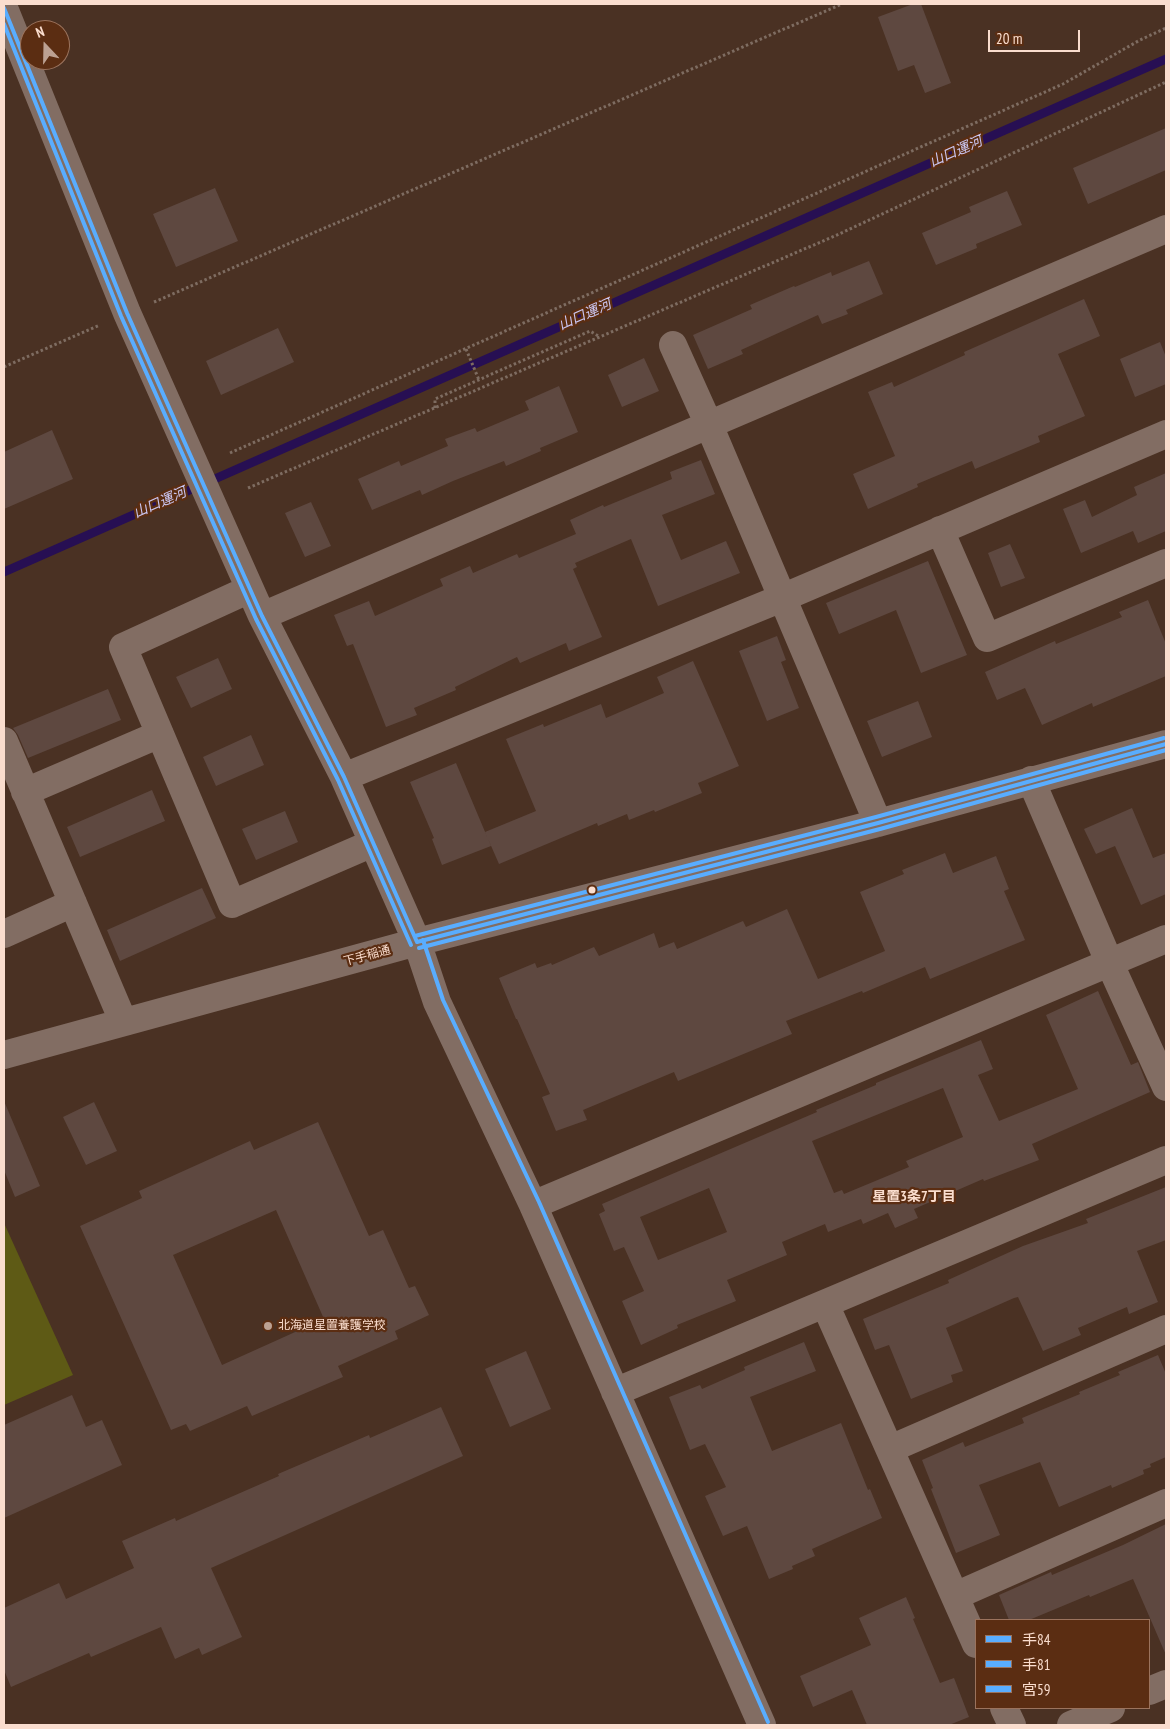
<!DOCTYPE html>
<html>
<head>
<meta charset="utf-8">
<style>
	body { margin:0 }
	#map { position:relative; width:1170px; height:1729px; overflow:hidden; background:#4a3123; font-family:"PT Sans Narrow","Noto Sans JP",sans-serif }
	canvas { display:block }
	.frame { position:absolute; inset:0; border:5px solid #faddce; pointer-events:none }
	.legend { position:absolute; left:975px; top:1619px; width:175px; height:90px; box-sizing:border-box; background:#5b2d12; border:1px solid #9b735d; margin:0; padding:6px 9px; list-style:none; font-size:15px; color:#faddce }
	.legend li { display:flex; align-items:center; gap:10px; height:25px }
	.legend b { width:25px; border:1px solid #9b735d }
	.north { position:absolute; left:20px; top:20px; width:50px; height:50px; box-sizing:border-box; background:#5b2d12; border:1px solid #9b735d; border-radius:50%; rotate:339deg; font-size:14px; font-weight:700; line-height:20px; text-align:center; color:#faddce }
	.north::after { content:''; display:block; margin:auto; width:18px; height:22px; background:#bca192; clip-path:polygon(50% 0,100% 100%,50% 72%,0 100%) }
	.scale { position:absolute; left:988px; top:30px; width:92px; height:22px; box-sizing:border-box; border:2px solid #faddce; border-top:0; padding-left:6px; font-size:15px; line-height:18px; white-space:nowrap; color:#faddce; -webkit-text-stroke:4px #5b2d12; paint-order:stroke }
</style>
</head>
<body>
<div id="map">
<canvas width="1170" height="1729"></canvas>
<div class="frame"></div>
<ul class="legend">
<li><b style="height:6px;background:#59adff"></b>手84</li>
<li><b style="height:6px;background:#59adff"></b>手81</li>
<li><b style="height:6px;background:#59adff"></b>宮59</li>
</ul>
<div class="north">N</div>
<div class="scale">20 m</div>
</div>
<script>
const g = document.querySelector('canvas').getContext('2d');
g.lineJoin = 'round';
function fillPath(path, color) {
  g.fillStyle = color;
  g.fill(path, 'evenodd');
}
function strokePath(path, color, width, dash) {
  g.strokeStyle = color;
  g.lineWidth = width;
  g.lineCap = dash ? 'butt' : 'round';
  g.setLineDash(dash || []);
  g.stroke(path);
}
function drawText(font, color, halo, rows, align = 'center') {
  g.font = font + ' "PT Sans Narrow","Noto Sans JP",sans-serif';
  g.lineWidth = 4.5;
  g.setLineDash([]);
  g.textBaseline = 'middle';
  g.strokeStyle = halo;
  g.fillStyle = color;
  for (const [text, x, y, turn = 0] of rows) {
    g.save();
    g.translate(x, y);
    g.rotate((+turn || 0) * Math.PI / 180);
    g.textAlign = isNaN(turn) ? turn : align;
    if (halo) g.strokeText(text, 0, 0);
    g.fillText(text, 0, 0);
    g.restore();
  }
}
const green = new Path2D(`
	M 4,1223 L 73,1375 L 4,1405 Z`);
const stream = new Path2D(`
	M 4,572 L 1166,59`);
const building = new Path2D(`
	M 913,4 L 921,4 L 951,83 L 925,93 L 914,65 L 898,71 L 878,17 Z
	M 1166,128 L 1166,170 L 1088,204 L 1073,168 Z
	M 215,188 L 238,241 L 176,267 L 153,214 Z
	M 1007,191 L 1022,225 L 976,244 L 977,248 L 936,265 L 922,233 L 971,212 L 969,207 Z
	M 869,261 L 883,294 L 846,310 L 848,314 L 822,324 L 818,315 L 741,350 L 743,354 L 708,369 L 693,335 L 752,309 L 750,305 L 794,286 L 795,287 L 831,272 L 832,276 Z
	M 1084,299 L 1100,336 L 1058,354 L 1085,416 L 1038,436 L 1040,442 L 975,469 L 972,461 L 917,484 L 918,487 L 868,509 L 853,474 L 895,456 L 868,392 L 892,382 L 894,387 L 965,355 L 964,352 Z
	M 278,328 L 294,362 L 221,395 L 206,361 Z
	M 1160,342 L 1166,357 L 1166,384 L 1135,397 L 1120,359 Z
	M 644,358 L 659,391 L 622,407 L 608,375 Z
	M 559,386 L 578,432 L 540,448 L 541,451 L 506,466 L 504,461 L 453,481 L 422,495 L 420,490 L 372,510 L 358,479 L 399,461 L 401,466 L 448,446 L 445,439 L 475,428 L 477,432 L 529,410 L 525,401 Z
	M 52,430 L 73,479 L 4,509 L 4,452 Z
	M 701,460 L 715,494 L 662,515 L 681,560 L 726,541 L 740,573 L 658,606 L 631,539 L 575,563 L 577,567 L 573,569 L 602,637 L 569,651 L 566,643 L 520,663 L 517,657 L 455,687 L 456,690 L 414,708 L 417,715 L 386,727 L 353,644 L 347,646 L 334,615 L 369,601 L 375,616 L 443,586 L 440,579 L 470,566 L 473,573 L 517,554 L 519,558 L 576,534 L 570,520 L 603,505 L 604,507 L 672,479 L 670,472 Z
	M 1166,473 L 1166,531 L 1138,543 L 1133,531 L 1081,553 L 1063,509 L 1085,500 L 1092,517 L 1137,495 L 1134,487 Z
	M 311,502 L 331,546 L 305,557 L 285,513 Z
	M 1010,544 L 1025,578 L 1001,587 L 988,553 Z
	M 928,561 L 967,655 L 921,673 L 896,610 L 839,634 L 826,603 Z
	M 1148,600 L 1166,644 L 1166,676 L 1093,707 L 1092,703 L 1042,725 L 1025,688 L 997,700 L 985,672 L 1055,641 L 1056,644 L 1122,617 L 1119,612 Z
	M 777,636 L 786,660 L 781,662 L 799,708 L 767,721 L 739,651 Z
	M 218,658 L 232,689 L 191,708 L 176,677 Z
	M 693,661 L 739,766 L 698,783 L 702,793 L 655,812 L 654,810 L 629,820 L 627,814 L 598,826 L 597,823 L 499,864 L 485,832 L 536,811 L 506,739 L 543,724 L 544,727 L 601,704 L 606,718 L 664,693 L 657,677 Z
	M 108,689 L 121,720 L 28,758 L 18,735 L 13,728 Z
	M 918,701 L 932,737 L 882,757 L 867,721 Z
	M 251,735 L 264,765 L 216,786 L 203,757 Z
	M 456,763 L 491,846 L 442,865 L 432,839 L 434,838 L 410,782 Z
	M 152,790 L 165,821 L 80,857 L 67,827 Z
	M 1132,808 L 1153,858 L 1166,853 L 1166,894 L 1141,905 L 1115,846 L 1096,854 L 1084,829 Z
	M 285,811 L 298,842 L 256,860 L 242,829 Z
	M 945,853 L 953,873 L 996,856 L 1009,889 L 1004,891 L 1025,940 L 930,979 L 925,967 L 863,993 L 862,991 L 786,1021 L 792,1034 L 678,1081 L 674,1072 L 583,1110 L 587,1120 L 556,1131 L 542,1097 L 550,1094 L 517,1019 L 516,1019 L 499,978 L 535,963 L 537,968 L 551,963 L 552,965 L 594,947 L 599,956 L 654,933 L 659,948 L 674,942 L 677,949 L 743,921 L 746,927 L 787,909 L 818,979 L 885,951 L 860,892 L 904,874 L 902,870 Z
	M 202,888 L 216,918 L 120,961 L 107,930 Z
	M 1098,991 L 1131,1065 L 1138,1062 L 1150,1092 L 1032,1144 L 1039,1160 L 984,1181 L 983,1179 L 914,1209 L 918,1218 L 895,1228 L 888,1213 L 863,1224 L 861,1219 L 828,1232 L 825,1224 L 782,1242 L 787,1255 L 727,1280 L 736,1301 L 677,1325 L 678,1328 L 641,1345 L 622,1301 L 644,1291 L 624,1247 L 614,1251 L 599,1214 L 605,1211 L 602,1204 L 817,1112 L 816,1110 L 876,1085 L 876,1083 L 981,1040 L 993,1069 L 978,1075 L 999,1121 L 1078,1089 L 1046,1015 ZM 943,1088 L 963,1137 L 906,1161 L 909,1167 L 844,1194 L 842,1190 L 834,1193 L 812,1141 ZM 709,1188 L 727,1232 L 658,1260 L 640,1217 Z
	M 4,1101 L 40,1186 L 15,1197 L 4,1170 Z
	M 94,1102 L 117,1151 L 86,1165 L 63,1117 Z
	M 318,1122 L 369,1236 L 383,1230 L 409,1288 L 415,1286 L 429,1315 L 395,1331 L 398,1339 L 338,1366 L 343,1377 L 252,1416 L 247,1406 L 190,1431 L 186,1424 L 171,1430 L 80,1226 L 142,1198 L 139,1191 L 250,1141 L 254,1150 ZM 276,1210 L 324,1319 L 222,1365 L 173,1255 Z
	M 1166,1187 L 1166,1240 L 1137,1251 L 1158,1302 L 1129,1314 L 1127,1307 L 1078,1328 L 1081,1335 L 1043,1351 L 1018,1297 L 1014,1298 L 946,1328 L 963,1371 L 951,1375 L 953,1382 L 911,1399 L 889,1345 L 875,1350 L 863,1319 L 949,1283 L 948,1280 L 1023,1246 L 1088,1223 L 1086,1219 Z
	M 804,1342 L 816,1371 L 750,1397 L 772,1451 L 841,1423 L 868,1490 L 870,1489 L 882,1518 L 812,1549 L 815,1556 L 792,1566 L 793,1569 L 769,1579 L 747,1526 L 723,1536 L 705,1496 L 726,1487 L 705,1444 L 690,1450 L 669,1397 L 700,1385 L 702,1389 L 745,1370 L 744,1367 Z
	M 526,1351 L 551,1409 L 510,1427 L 485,1369 Z
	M 1158,1355 L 1166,1374 L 1166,1457 L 1150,1464 L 1151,1467 L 1143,1470 L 1144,1474 L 1112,1488 L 1111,1485 L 1059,1507 L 1040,1462 L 979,1485 L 1000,1535 L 956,1553 L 931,1489 L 933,1488 L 922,1460 L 963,1442 L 965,1447 L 1024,1423 L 1022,1418 L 1080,1394 L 1079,1392 L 1120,1375 L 1118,1372 Z
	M 72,1395 L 86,1427 L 102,1420 L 122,1465 L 4,1518 L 4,1425 Z
	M 441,1407 L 463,1456 L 211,1568 L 242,1637 L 202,1655 L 199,1648 L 175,1659 L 161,1627 L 91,1657 L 89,1653 L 11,1687 L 4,1670 L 4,1608 L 59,1583 L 66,1599 L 134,1568 L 122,1541 L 175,1518 L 176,1521 L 279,1476 L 278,1474 L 369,1435 L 370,1438 Z
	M 1166,1524 L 1166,1655 L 1133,1579 L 1090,1597 L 1089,1595 L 1029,1620 L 1009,1620 L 999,1595 L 1051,1572 L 1052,1575 L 1123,1545 Z
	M 906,1597 L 915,1618 L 913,1619 L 940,1683 L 954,1678 L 969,1717 L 949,1725 L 867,1725 L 852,1690 L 813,1707 L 800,1676 L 871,1645 L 859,1618 Z`);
const path = new Path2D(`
	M 154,302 L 842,4
	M 466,349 L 479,380
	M 4,367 L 100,325
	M 435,408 L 435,399 L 590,331 L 600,337
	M 230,453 L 1063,84 L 1140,40 L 1166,28
	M 248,488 L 837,235 L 1166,82`);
const minor = new Path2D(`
	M 4,8 L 127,313 L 262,616 L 344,777 L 417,942 L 437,1002 L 533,1205 L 762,1725
	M 673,345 L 709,425 L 878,823
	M 940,530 L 987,638 L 1166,563
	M 250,589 L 123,647 L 232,904 L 373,843
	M 262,616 L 1166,229
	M 4,741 L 123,1021
	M 344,777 L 782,598 L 1166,434
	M 1031,780 L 1110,964 L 1166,1087
	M 25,792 L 160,734
	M 4,934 L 73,903
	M 4,1055 L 417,942 L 878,823 L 1166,744
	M 533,1205 L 1166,939
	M 825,1304 L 976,1644
	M 615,1392 L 1166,1160
	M 890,1449 L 1166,1329
	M 955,1596 L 1166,1503
	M 1149,1691 L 1166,1684
	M 1004,1708 L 1012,1725
	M 1071,1725 L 1111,1708`);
const bus1 = new Path2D(`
	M 4,8 L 127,313 L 262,616 L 344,777 L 417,942
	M 417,942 L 878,823 L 1166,744`);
const bus2 = new Path2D(`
	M 4,24 L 121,316 L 256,619 L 338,780 L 411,945
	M 419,948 L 880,829 L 1166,750`);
const bus3 = new Path2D(`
	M 415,936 L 876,817 L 1164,738
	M 423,940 L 443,1000 L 539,1202 L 768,1722`);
const markers = [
	[592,890,4.5,"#faddce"],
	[268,1326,5,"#bca192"]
];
const streetNames = [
	["下手稲通",367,956,-15]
];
const poiNames = [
	["北海道星置養護学校",278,1326]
];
const waterNames = [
	["山口運河",956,152,-24],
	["山口運河",585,315,-24],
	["山口運河",160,503,-24]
];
const neighbourhoodNames = [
	["星置3条7丁目",914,1197]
];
fillPath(green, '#5e5a15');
strokePath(stream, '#270f53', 9);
fillPath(building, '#5e4840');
strokePath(path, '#7e6c61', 3, [2.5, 2.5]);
strokePath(minor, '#826d63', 28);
strokePath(bus1, '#59adff', 4);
strokePath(bus2, '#59adff', 4);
strokePath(bus3, '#59adff', 4);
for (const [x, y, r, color] of markers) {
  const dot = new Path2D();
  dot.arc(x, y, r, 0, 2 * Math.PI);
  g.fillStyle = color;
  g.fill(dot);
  strokePath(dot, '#5b2d12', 2);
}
drawText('12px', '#faddce', '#5b2d12', streetNames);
drawText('12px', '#faddce', '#5b2d12', poiNames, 'left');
drawText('italic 14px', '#ccc8f4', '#5b2d12', waterNames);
drawText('bold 14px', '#faddce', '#5b2d12', neighbourhoodNames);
</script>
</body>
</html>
